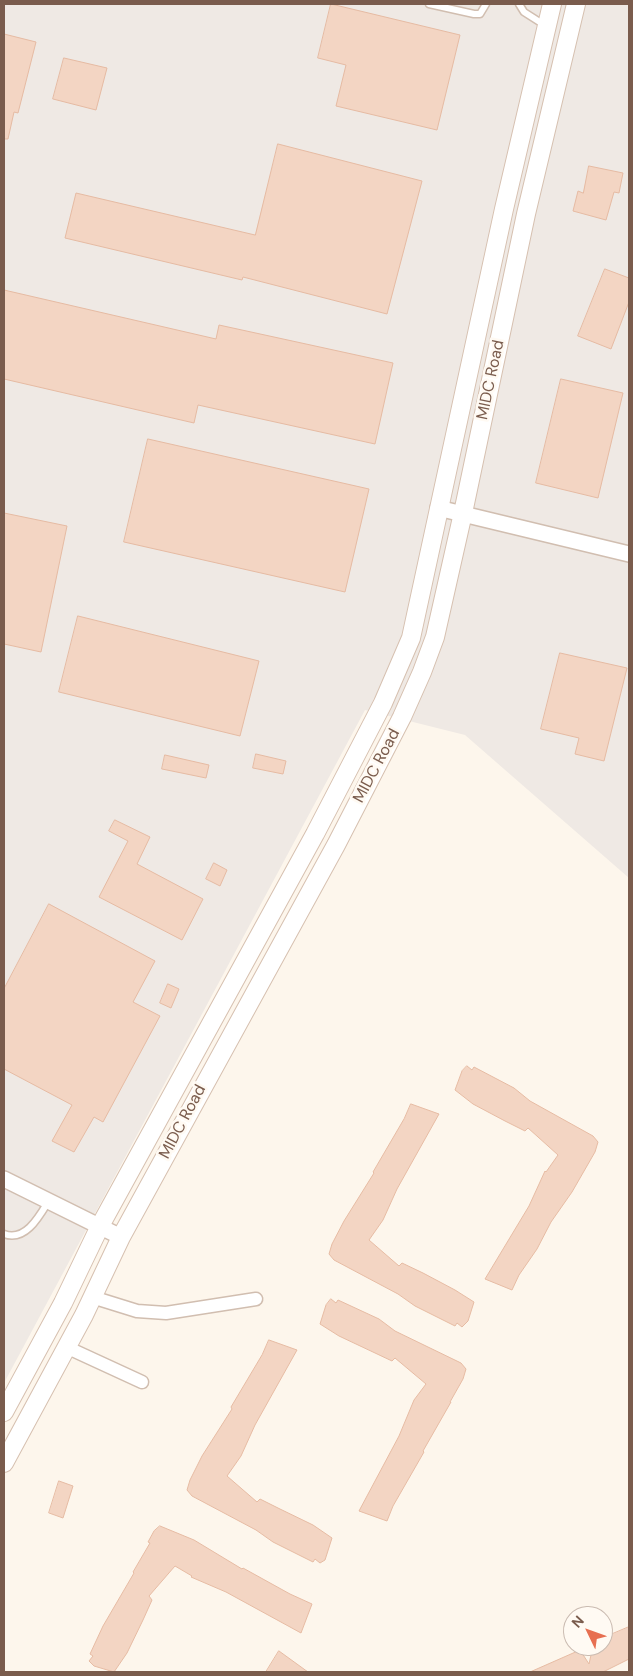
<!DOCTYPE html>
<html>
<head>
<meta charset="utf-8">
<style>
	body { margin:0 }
	#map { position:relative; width:633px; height:1676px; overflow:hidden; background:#fdf6ec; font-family:"DM Sans",sans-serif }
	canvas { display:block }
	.frame { position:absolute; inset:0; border:5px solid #7a5c4d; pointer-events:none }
	.north { position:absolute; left:563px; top:1606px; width:50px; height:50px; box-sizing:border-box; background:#fffaf3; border:1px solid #cabbb1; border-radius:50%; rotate:312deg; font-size:14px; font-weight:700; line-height:20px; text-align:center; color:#7a5c4d }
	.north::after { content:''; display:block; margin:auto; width:18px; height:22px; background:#e76f51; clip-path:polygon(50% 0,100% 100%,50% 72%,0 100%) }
</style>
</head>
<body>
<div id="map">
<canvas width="633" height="1676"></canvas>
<div class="frame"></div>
<div class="north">N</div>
</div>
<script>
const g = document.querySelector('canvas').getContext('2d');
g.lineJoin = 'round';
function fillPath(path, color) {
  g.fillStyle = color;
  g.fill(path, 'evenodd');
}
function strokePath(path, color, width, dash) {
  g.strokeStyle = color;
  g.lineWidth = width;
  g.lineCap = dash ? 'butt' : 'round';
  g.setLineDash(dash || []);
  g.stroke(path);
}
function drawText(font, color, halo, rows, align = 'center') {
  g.font = font + ' "DM Sans",sans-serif';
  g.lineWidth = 5;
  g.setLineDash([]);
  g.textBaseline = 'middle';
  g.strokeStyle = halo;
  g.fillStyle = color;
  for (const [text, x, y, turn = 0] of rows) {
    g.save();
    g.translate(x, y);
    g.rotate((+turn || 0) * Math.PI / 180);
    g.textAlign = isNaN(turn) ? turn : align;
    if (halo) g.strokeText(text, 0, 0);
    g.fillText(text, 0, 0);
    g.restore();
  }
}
const industrial = new Path2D(`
	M 4,4 L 629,4 L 629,878 L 465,735 L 365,710 L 4,1383 Z`);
const building = new Path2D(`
	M 331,4 L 460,35 L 437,130 L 336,106 L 346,65 L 318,58 Z
	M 4,34 L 36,42 L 18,113 L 14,112 L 8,139 L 4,139 Z
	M 64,58 L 107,68 L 96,110 L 53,99 Z
	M 278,144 L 422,181 L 387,314 L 243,277 L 242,280 L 65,238 L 76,193 L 255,235 Z
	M 589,166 L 623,173 L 619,193 L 614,192 L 606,220 L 573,211 L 578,191 L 583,193 Z
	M 605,269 L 629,278 L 629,302 L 611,349 L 578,336 Z
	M 4,290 L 216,339 L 219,325 L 393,363 L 375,444 L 198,405 L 194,423 L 4,379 Z
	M 561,379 L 623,393 L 598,498 L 536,483 Z
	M 148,439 L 369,489 L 345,592 L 124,542 Z
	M 4,513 L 67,526 L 41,652 L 4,644 Z
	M 78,616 L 259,661 L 240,736 L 59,692 Z
	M 560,653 L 627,668 L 604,761 L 575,754 L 579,738 L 541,729 Z
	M 256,754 L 286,761 L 283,774 L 253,768 Z
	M 165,755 L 209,765 L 206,778 L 162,769 Z
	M 115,820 L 150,837 L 137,864 L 203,899 L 182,940 L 99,897 L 128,841 L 109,831 Z
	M 214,863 L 227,870 L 220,886 L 206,879 Z
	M 49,904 L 155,961 L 133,1002 L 160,1016 L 103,1122 L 94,1117 L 74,1152 L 52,1141 L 72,1105 L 4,1069 L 4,989 Z
	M 168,984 L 179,989 L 171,1008 L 160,1003 Z
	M 467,1066 L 472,1070 L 474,1067 L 514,1088 L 530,1101 L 593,1136 L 598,1142 L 595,1152 L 572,1192 L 551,1222 L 537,1249 L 519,1275 L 512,1290 L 485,1279 L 529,1206 L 545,1171 L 546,1172 L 558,1155 L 528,1128 L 525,1131 L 505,1121 L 473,1104 L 455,1090 L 462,1071 Z
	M 411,1104 L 439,1114 L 397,1189 L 383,1220 L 369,1240 L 399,1266 L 402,1263 L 423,1273 L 455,1290 L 474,1302 L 468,1321 L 462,1327 L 457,1323 L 455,1326 L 415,1306 L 398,1294 L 334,1260 L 329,1254 L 332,1244 L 344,1221 L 374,1173 L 373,1172 L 404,1119 Z
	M 331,1299 L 336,1303 L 338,1300 L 379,1319 L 395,1331 L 461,1363 L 466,1369 L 463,1379 L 450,1402 L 451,1402 L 423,1451 L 424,1452 L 393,1506 L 387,1521 L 359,1511 L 399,1436 L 414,1400 L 426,1384 L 395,1358 L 392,1361 L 339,1336 L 320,1324 L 326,1305 Z
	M 269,1340 L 297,1350 L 255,1425 L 241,1456 L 227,1476 L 257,1502 L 260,1499 L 280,1509 L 313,1525 L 332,1538 L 325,1560 L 320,1563 L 315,1559 L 313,1562 L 273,1542 L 256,1530 L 192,1496 L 187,1490 L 190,1480 L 202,1456 L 232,1409 L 231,1407 L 262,1355 Z
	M 59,1481 L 73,1486 L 63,1518 L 49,1513 Z
	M 160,1526 L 194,1540 L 242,1569 L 243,1568 L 290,1594 L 312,1604 L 301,1633 L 226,1592 L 191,1577 L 192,1576 L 175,1566 L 149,1596 L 152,1600 L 143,1620 L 127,1653 L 114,1672 L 94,1666 L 89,1661 L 93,1656 L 90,1654 L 103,1626 L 134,1573 L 133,1572 L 150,1543 L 148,1542 L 154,1531 Z
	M 629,1627 L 629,1659 L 603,1672 L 530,1672 L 580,1650 L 589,1664 L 593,1646 L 603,1646 L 603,1638 Z
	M 279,1651 L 308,1672 L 266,1672 Z`);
const service = new Path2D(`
	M 429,4 L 474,14 L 480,14 L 486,4
	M 519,4 L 524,12 L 546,26
	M 4,1234 C 25,1242 39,1217 48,1202`);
const minor = new Path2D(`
	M 92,1297 L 137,1311 L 166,1313 L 256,1299
	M 66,1347 L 142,1382`);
const tertiary = new Path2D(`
	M 438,508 L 629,554
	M 4,1179 L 121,1237`);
const secondary = new Path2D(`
	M 4,1412 L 63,1303 L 100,1226 L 315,834 L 383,703 L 411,638 L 504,209 L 552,4
	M 4,1463 L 84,1315 L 121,1237 L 336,845 L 402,717 L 422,672 L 435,637 L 463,513 L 526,214 L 576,4`);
const streetNames = [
	["MIDC Road",491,380,-78],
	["MIDC Road",377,766,-62],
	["MIDC Road",183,1122,-62]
];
fillPath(industrial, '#efe9e4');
fillPath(building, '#f3d5c3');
strokePath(building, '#e6bba3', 1);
strokePath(service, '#d1beb0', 9);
strokePath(minor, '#d1beb0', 15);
strokePath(tertiary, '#d1beb0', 18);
strokePath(secondary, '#d6c0b0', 20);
strokePath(service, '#fff', 6);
strokePath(minor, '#fff', 12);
strokePath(tertiary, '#fff', 15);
strokePath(secondary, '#fff', 18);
drawText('16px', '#7a5c4d', '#fffaf3', streetNames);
</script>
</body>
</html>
